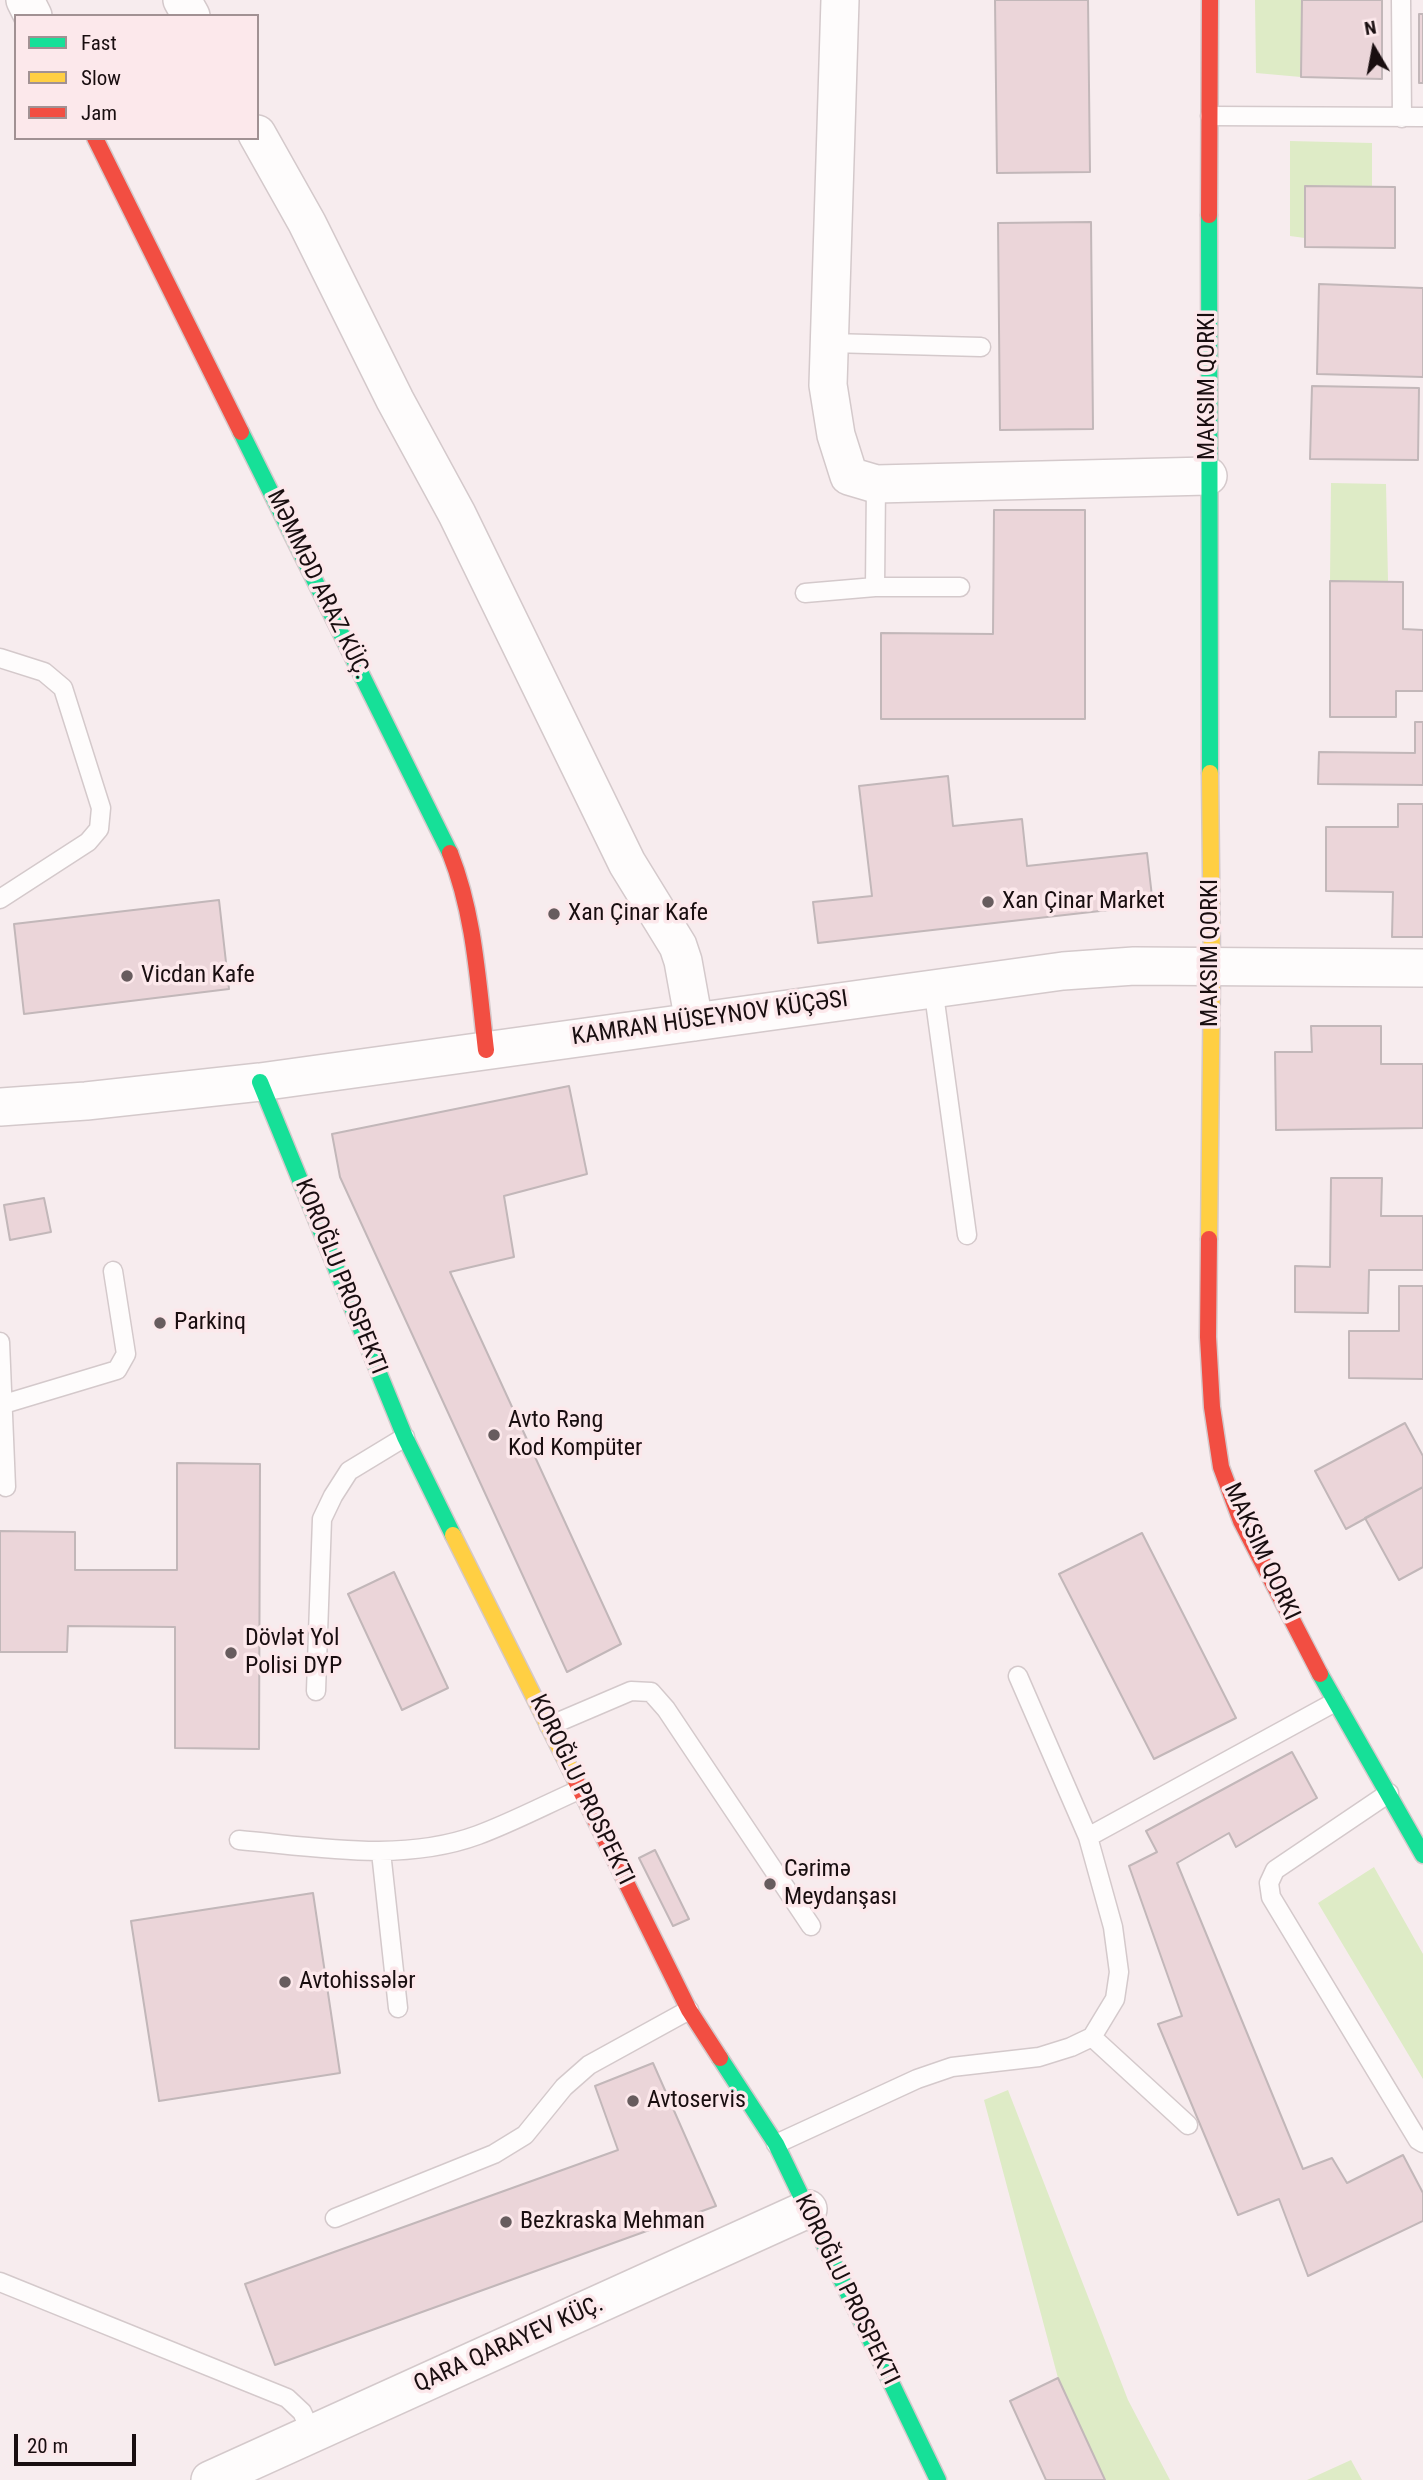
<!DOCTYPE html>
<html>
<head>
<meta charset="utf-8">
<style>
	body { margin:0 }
	#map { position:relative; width:1423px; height:2480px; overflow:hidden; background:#f7ecee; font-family:"Roboto Condensed",sans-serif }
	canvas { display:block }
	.legend { position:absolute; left:14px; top:14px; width:245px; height:126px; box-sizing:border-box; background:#fce8eb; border:2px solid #a19193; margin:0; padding:9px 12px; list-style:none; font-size:21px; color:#190e10 }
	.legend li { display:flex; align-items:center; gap:14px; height:35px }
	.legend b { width:35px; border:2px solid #a19193 }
	.north { position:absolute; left:1339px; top:14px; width:70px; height:70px; -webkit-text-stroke:5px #fce8eb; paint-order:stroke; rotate:350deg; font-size:19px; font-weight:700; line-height:28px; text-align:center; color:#190e10 }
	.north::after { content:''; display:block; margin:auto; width:24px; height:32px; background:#190e10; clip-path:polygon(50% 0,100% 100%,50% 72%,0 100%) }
	.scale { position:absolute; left:14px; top:2434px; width:122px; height:32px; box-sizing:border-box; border:4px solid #190e10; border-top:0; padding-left:9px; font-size:21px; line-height:24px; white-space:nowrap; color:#190e10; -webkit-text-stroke:5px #fce8eb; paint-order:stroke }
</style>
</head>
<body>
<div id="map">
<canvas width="1423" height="2480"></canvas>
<ul class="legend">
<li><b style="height:9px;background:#16e098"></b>Fast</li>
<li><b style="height:9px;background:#ffcf43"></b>Slow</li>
<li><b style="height:9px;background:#f24e42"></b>Jam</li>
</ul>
<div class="north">N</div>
<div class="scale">20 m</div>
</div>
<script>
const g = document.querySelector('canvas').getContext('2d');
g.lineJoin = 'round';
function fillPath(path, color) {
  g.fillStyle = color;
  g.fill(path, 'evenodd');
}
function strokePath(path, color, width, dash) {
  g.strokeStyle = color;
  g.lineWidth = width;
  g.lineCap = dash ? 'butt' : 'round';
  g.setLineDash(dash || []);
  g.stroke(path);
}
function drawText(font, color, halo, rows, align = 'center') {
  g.font = font + ' "Roboto Condensed",sans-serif';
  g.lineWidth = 7;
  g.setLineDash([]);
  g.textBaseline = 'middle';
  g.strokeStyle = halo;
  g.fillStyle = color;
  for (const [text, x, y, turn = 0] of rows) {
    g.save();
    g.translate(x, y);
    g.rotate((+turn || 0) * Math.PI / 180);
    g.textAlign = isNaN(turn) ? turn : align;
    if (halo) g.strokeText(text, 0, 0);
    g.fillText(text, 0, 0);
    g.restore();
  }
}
const green = new Path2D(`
	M 1255,0 L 1302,0 L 1301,77 L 1256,73 Z
	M 1290,141 L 1372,143 L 1372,186 L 1306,187 L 1305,238 L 1290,236 Z
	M 1331,483 L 1386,484 L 1388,581 L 1330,581 Z
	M 1374,1867 L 1423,1954 L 1423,2079 L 1318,1903 Z
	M 1008,2090 L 1128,2400 L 1170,2480 L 1105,2480 L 1058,2378 L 984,2100 Z
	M 1351,2460 L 1362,2480 L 1307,2480 Z`);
const building = new Path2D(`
	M 995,0 L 1088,0 L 1090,172 L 997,173 Z
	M 1302,0 L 1382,0 L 1382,79 L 1301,77 Z
	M 1419,14 L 1423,14 L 1423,83 L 1419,83 Z
	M 1305,186 L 1395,187 L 1395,248 L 1305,247 Z
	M 1091,222 L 1093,429 L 1000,430 L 998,223 Z
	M 1319,284 L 1423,288 L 1423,377 L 1317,374 Z
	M 1312,386 L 1419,388 L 1418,460 L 1310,459 Z
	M 994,510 L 1085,510 L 1085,719 L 881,719 L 881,633 L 993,634 Z
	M 1330,581 L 1403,582 L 1403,629 L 1423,630 L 1423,691 L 1396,691 L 1396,717 L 1330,717 Z
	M 1415,722 L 1423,722 L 1423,785 L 1318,784 L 1319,752 L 1415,753 Z
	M 948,776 L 953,826 L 1022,819 L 1027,866 L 1147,853 L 1153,905 L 818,943 L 813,902 L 872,896 L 859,786 Z
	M 1398,804 L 1423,804 L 1423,937 L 1392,937 L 1393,892 L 1326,891 L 1326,827 L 1398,827 Z
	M 219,900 L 229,989 L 24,1014 L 14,924 Z
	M 1311,1026 L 1381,1026 L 1381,1064 L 1423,1064 L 1423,1128 L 1276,1130 L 1275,1052 L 1312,1052 Z
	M 569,1086 L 587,1174 L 504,1196 L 514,1257 L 450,1272 L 621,1644 L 567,1672 L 340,1177 L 332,1134 Z
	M 1331,1178 L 1382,1178 L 1381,1216 L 1423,1216 L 1423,1270 L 1369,1270 L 1368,1313 L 1295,1312 L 1295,1266 L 1330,1267 Z
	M 44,1198 L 51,1232 L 10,1240 L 4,1205 Z
	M 1399,1286 L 1423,1286 L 1423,1379 L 1349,1378 L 1349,1331 L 1399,1331 Z
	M 1405,1423 L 1423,1456 L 1423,1487 L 1346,1529 L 1315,1471 Z
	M 177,1463 L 260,1464 L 259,1749 L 175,1748 L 175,1627 L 68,1626 L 67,1652 L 0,1652 L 0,1531 L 75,1532 L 75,1570 L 177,1570 Z
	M 1423,1487 L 1423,1567 L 1399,1580 L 1365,1518 Z
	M 1142,1533 L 1236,1718 L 1154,1759 L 1059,1574 Z
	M 394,1572 L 448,1688 L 402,1710 L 348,1594 Z
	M 1292,1752 L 1317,1798 L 1236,1847 L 1229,1833 L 1177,1863 L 1303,2169 L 1332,2158 L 1347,2183 L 1403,2155 L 1423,2193 L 1423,2221 L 1308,2276 L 1279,2199 L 1238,2215 L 1158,2024 L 1182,2016 L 1129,1866 L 1157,1852 L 1146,1831 Z
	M 655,1850 L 689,1919 L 673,1926 L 639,1858 Z
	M 313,1893 L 340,2073 L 159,2101 L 131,1921 Z
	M 653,2063 L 716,2206 L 275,2365 L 245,2284 L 618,2150 L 595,2086 Z
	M 1058,2378 L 1105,2480 L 1046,2480 L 1010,2401 Z`);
const lane = new Path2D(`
	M 1401,0 L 1402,118
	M 1210,116 L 1423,117
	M 830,343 L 981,347
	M 875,587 L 876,484
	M 805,593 L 875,587 L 960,587
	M 0,658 L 44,672 L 63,688 L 101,808 L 99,829 L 88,842 L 0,899
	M 933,987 L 967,1235
	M 0,1342 L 6,1487
	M 4,1404 L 117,1370 L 126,1354 L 113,1271
	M 1018,1676 L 1088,1837
	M 316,1691 L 322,1519 L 333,1496 L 349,1471 L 405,1437
	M 549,1726 L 631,1691 L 651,1692 L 666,1709 L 811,1926
	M 1389,1793 L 1275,1870 L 1269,1883 L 1271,1897 L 1418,2140 L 1423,2143
	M 239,1840 C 317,1847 402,1863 478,1835 C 513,1822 547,1804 581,1789
	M 381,1852 L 398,2008
	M 1092,2037 L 1188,2125
	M 776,2144 L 917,2079 L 952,2067 L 1039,2057 L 1071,2047 L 1092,2037 L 1115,1999 L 1119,1972 L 1113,1927 L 1088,1837 L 1335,1702
	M 335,2218 L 494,2154 L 525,2135 L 564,2087 L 589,2065 L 689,2010
	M 0,2282 L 287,2398 L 302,2412 L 312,2434`);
const street = new Path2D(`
	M 25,0 L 33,16
	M 182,0 L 191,16
	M 840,0 L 828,385 L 836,435 L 849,476 L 876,484 L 1208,476
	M 257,134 L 307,223 L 395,400 L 457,514 L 627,863 L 678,946 L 683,961 L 694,1022
	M 0,1107 L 86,1101 L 260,1082 L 1063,971 L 1134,966 L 1423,968
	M 210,2480 L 808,2209`);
const fast = new Path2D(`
	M 1209,215 L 1210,773
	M 241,432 L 450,853
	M 260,1082 L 405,1437 L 453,1535
	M 1320,1674 L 1423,1855
	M 720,2058 L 776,2144 L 938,2480`);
const slow = new Path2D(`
	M 1209,1239 L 1212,967 L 1210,773
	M 453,1535 L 576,1781`);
const jam = new Path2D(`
	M 95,138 L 241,432
	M 1209,215 L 1210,0
	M 450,853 C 475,916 478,984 486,1050
	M 1209,1239 L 1208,1337 L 1212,1407 L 1221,1467 L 1241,1521 L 1320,1674
	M 576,1781 L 689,2010 L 720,2058`);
const markers = [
	[988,902,7,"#675c5e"],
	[554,914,7,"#675c5e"],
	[127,976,7,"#675c5e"],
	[160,1323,7,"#675c5e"],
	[494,1435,7,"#675c5e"],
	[231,1653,7,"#675c5e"],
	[770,1884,7,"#675c5e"],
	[285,1982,7,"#675c5e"],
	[633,2101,7,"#675c5e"],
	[506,2222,7,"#675c5e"]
];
const streetNames = [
	["MAKSIM QORKI",1208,386,-90],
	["MƏMMƏD ARAZ KÜÇ.",318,585,64],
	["MAKSIM QORKI",1211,953,-90],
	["KAMRAN HÜSEYNOV KÜÇƏSI",710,1019,-8],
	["KOROĞLU PROSPEKTI",340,1277,68],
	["MAKSIM QORKI",1261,1552,65],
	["KOROĞLU PROSPEKTI",581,1790,64],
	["KOROĞLU PROSPEKTI",846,2290,64],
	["QARA QARAYEV KÜÇ.",509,2345,-24]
];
const poiNames = [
	["Xan Çinar Market",1002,902],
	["Xan Çinar Kafe",568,914],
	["Vicdan Kafe",141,976],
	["Parkinq",174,1323],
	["Avto Rəng",508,1421],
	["Kod Kompüter",508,1449],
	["Dövlət Yol",245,1639],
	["Polisi DYP",245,1667],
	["Cərimə",784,1870],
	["Meydanşası",784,1898],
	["Avtohissələr",299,1982],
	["Avtoservis",647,2101],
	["Bezkraska Mehman",520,2222]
];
fillPath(green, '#deebc6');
fillPath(building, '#ebd5d9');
strokePath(building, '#c2b7b9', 2);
strokePath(lane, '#d4c9cb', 21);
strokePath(street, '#d4c9cb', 40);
strokePath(fast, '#d4c9cb', 19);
strokePath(slow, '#d4c9cb', 19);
strokePath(jam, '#d4c9cb', 19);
strokePath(lane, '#fefcfc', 18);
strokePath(street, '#fefcfc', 37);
strokePath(fast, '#16e098', 16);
strokePath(slow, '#ffcf43', 16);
strokePath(jam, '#f24e42', 16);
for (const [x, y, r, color] of markers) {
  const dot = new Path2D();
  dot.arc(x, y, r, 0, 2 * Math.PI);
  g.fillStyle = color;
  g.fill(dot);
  strokePath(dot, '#fce8eb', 2.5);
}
drawText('24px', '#190e10', '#fce8eb', streetNames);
drawText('24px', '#190e10', '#fce8eb', poiNames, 'left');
</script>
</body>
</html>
